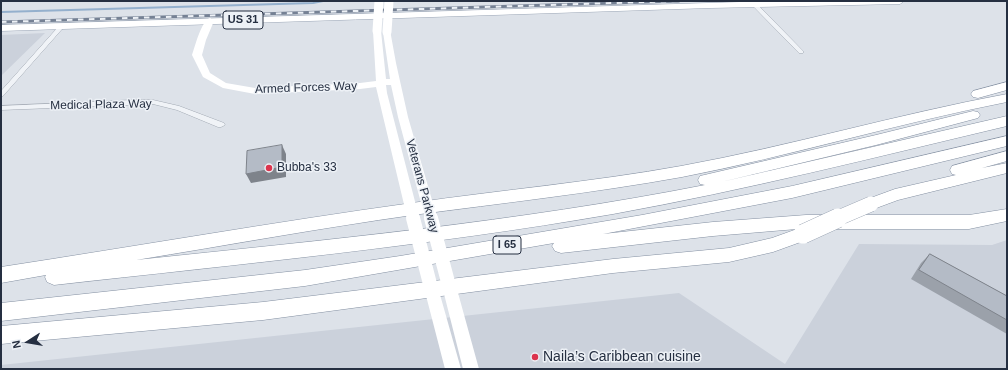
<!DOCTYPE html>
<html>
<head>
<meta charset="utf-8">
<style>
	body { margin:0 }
	#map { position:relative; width:1008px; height:370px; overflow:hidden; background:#dde2e9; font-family:Arial,sans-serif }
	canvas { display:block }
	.frame { position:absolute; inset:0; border:2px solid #252f41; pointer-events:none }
	.north { position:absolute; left:8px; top:322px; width:40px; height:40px; -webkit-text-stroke:3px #edf1f6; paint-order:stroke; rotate:258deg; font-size:11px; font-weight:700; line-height:16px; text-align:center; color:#252f41 }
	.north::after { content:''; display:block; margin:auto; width:14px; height:18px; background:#252f41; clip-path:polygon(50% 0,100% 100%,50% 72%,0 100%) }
</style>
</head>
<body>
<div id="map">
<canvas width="1008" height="370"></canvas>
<div class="frame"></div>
<div class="north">N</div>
</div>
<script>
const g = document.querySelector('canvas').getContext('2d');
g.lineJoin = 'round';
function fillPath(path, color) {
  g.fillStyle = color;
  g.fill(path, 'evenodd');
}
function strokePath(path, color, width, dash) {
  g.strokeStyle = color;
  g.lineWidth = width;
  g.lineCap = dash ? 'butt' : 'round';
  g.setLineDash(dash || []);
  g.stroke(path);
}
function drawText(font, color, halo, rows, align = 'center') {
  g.font = font + ' Arial,sans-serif';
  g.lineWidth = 3;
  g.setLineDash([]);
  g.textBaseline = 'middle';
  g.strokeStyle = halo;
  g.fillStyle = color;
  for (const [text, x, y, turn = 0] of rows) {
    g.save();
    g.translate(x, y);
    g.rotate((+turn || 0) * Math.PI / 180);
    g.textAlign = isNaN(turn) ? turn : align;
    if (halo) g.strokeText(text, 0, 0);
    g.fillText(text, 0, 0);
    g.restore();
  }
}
const built = new Path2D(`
	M 45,33 L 1,76 L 1,35 Z
	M 1007,240 L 1007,369 L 1,369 L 1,365 L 679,293 L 785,364 L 859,244 L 992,245 Z`);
const stream = new Path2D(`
	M 1,12 L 313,3 L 323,1`);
const minor = new Path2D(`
	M 752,3 L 756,3 L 803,51 L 803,53 L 799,53 L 752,5 Z
	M 61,25 L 64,27 L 63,28 L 3,96 L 1,97 L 1,91 L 59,26 Z
	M 132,100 L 153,100 L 179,106 L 224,123 L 225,125 L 221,127 L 218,127 L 177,110 L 153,104 L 1,110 L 1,106 Z`);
const secondary = new Path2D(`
	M 210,18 L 214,21 L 206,40 L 202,55 L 210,73 L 226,83 L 255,88 L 360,83 L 376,81 L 373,31 L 377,28 L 381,31 L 386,79 L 390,79 L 383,32 L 387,29 L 390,30 L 396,63 L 408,117 L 436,214 L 434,217 L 430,219 L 426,217 L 424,214 L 398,117 L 391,85 L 386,85 L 387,93 L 419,217 L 417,220 L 413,222 L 409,220 L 407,217 L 376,87 L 360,89 L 255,94 L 223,88 L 203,77 L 192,55 C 195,47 201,21 210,18 Z
	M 448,276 L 453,278 L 455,282 L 479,369 L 463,369 L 441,282 L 443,278 Z
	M 430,278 L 435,280 L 437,284 L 461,369 L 445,369 L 423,284 L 425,280 Z`);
const primary = new Path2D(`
	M 772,1 L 904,1 L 900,4 L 710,8 L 1,31 L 1,25 Z`);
const motorway = new Path2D(`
	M 1007,82 L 1007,90 L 978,98 L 973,97 L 971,94 L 973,91 Z
	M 1007,94 L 1007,102 C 898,123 791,156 682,177 C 593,193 503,203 413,215 C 321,228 228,245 136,260 C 326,240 517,222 705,185 L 700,184 L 698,180 L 700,176 L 876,135 L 973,111 L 978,112 L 980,115 L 978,118 L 876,145 L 721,182 L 1007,116 L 1007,126 C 876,157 746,190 613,214 C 428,246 241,264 54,285 L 47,282 L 45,277 L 46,275 L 1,283 L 1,267 C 138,246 275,222 412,203 C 502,190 592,182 681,166 C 791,146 898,114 1007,94 Z
	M 1007,136 L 1007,146 L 792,198 L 603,234 L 713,222 L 806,215 L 969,215 L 1007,209 L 1007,221 L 969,229 L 807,229 L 809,229 L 812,234 L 809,239 L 773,252 L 729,262 L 613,273 L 263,320 L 1,344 L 1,326 L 263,302 L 613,259 L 729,248 L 772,238 L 797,229 L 713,236 L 561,253 L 555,251 L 552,246 L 554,243 L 305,286 L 1,321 L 1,303 L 305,270 L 400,256 L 642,215 L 792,186 Z
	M 1007,151 L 1007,161 L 982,168 L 1007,163 L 1007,173 L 898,200 L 871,210 L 865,208 L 863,204 L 865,200 L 895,189 L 956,175 L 952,174 L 950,170 L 952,166 Z`);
const rail = new Path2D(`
	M 1,22 L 679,1`);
const secondaryBridgeFar2 = new Path2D(`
	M 377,31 L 379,1
	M 387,32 L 389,1`);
const secondaryBridgeFar1 = new Path2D(`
	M 430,214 L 431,219
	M 413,217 L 414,219`);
const secondaryBridge = new Path2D(`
	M 413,218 L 430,284
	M 431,218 L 448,282`);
const motorwayBridgeFar1 = new Path2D(`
	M 836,219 L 871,204`);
const motorwayBridge = new Path2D(`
	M 803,234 L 838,218`);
const wall = new Path2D(`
	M 930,254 L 1007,296 L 1007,334 L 911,279 L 921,263 Z`);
const shadedWall = new Path2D(`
	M 282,145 L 286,154 L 286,177 L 251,183 L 246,174 Z`);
const building = new Path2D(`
	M 282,145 L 282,167 L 246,174 L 247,151 Z
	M 930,254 L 1007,296 L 1007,320 L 919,270 Z`);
const markers = [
	[269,168,4,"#dc344e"],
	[535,357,4,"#dc344e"]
];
const shields = [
	[243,20,40],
	[507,245,28]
];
const shieldNames = [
	["US 31",243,20],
	["I 65",507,245]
];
const streetNames = [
	["Armed Forces Way",306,88,-2],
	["Medical Plaza Way",101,105,-1],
	["Veterans Parkway",422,186,75]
];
const poiNames = [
	["Bubba's 33",277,168]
];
const nearPoinames = [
	["Naila’s Caribbean cuisine",543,357]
];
fillPath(built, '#cbd1db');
strokePath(stream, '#94b0cd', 2);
strokePath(minor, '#a2a9b3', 1);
strokePath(primary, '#9ba6b6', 1);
strokePath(motorway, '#838fa1', 1);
fillPath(minor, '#f0f3f7');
fillPath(secondary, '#fff');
fillPath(primary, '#fff');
fillPath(motorway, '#fff');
strokePath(rail, '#758194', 3);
strokePath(rail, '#edf1f6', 2, [5.5]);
strokePath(motorwayBridgeFar1, '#838fa1', 16, []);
strokePath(motorwayBridge, '#838fa1', 20, []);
strokePath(secondaryBridgeFar2, '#fff', 9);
strokePath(secondaryBridgeFar1, '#fff', 12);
strokePath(secondaryBridge, '#fff', 14);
strokePath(motorwayBridgeFar1, '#fff', 15);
strokePath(motorwayBridge, '#fff', 19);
fillPath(wall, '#9ba1aa');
fillPath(shadedWall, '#7e838b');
fillPath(building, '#b4bbc6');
strokePath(building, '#7e838b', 1);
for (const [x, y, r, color] of markers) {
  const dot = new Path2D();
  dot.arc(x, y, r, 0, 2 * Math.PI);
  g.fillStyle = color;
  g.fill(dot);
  strokePath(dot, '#edf1f6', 1.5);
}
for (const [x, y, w] of shields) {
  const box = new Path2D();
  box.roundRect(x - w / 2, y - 9, w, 18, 3);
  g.fillStyle = '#edf1f6';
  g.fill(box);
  strokePath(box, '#252f41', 1);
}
drawText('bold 11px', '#252f41', null, shieldNames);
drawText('12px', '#252f41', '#edf1f6', streetNames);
drawText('12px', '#252f41', '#edf1f6', poiNames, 'left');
drawText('14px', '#252f41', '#edf1f6', nearPoinames, 'left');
</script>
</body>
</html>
